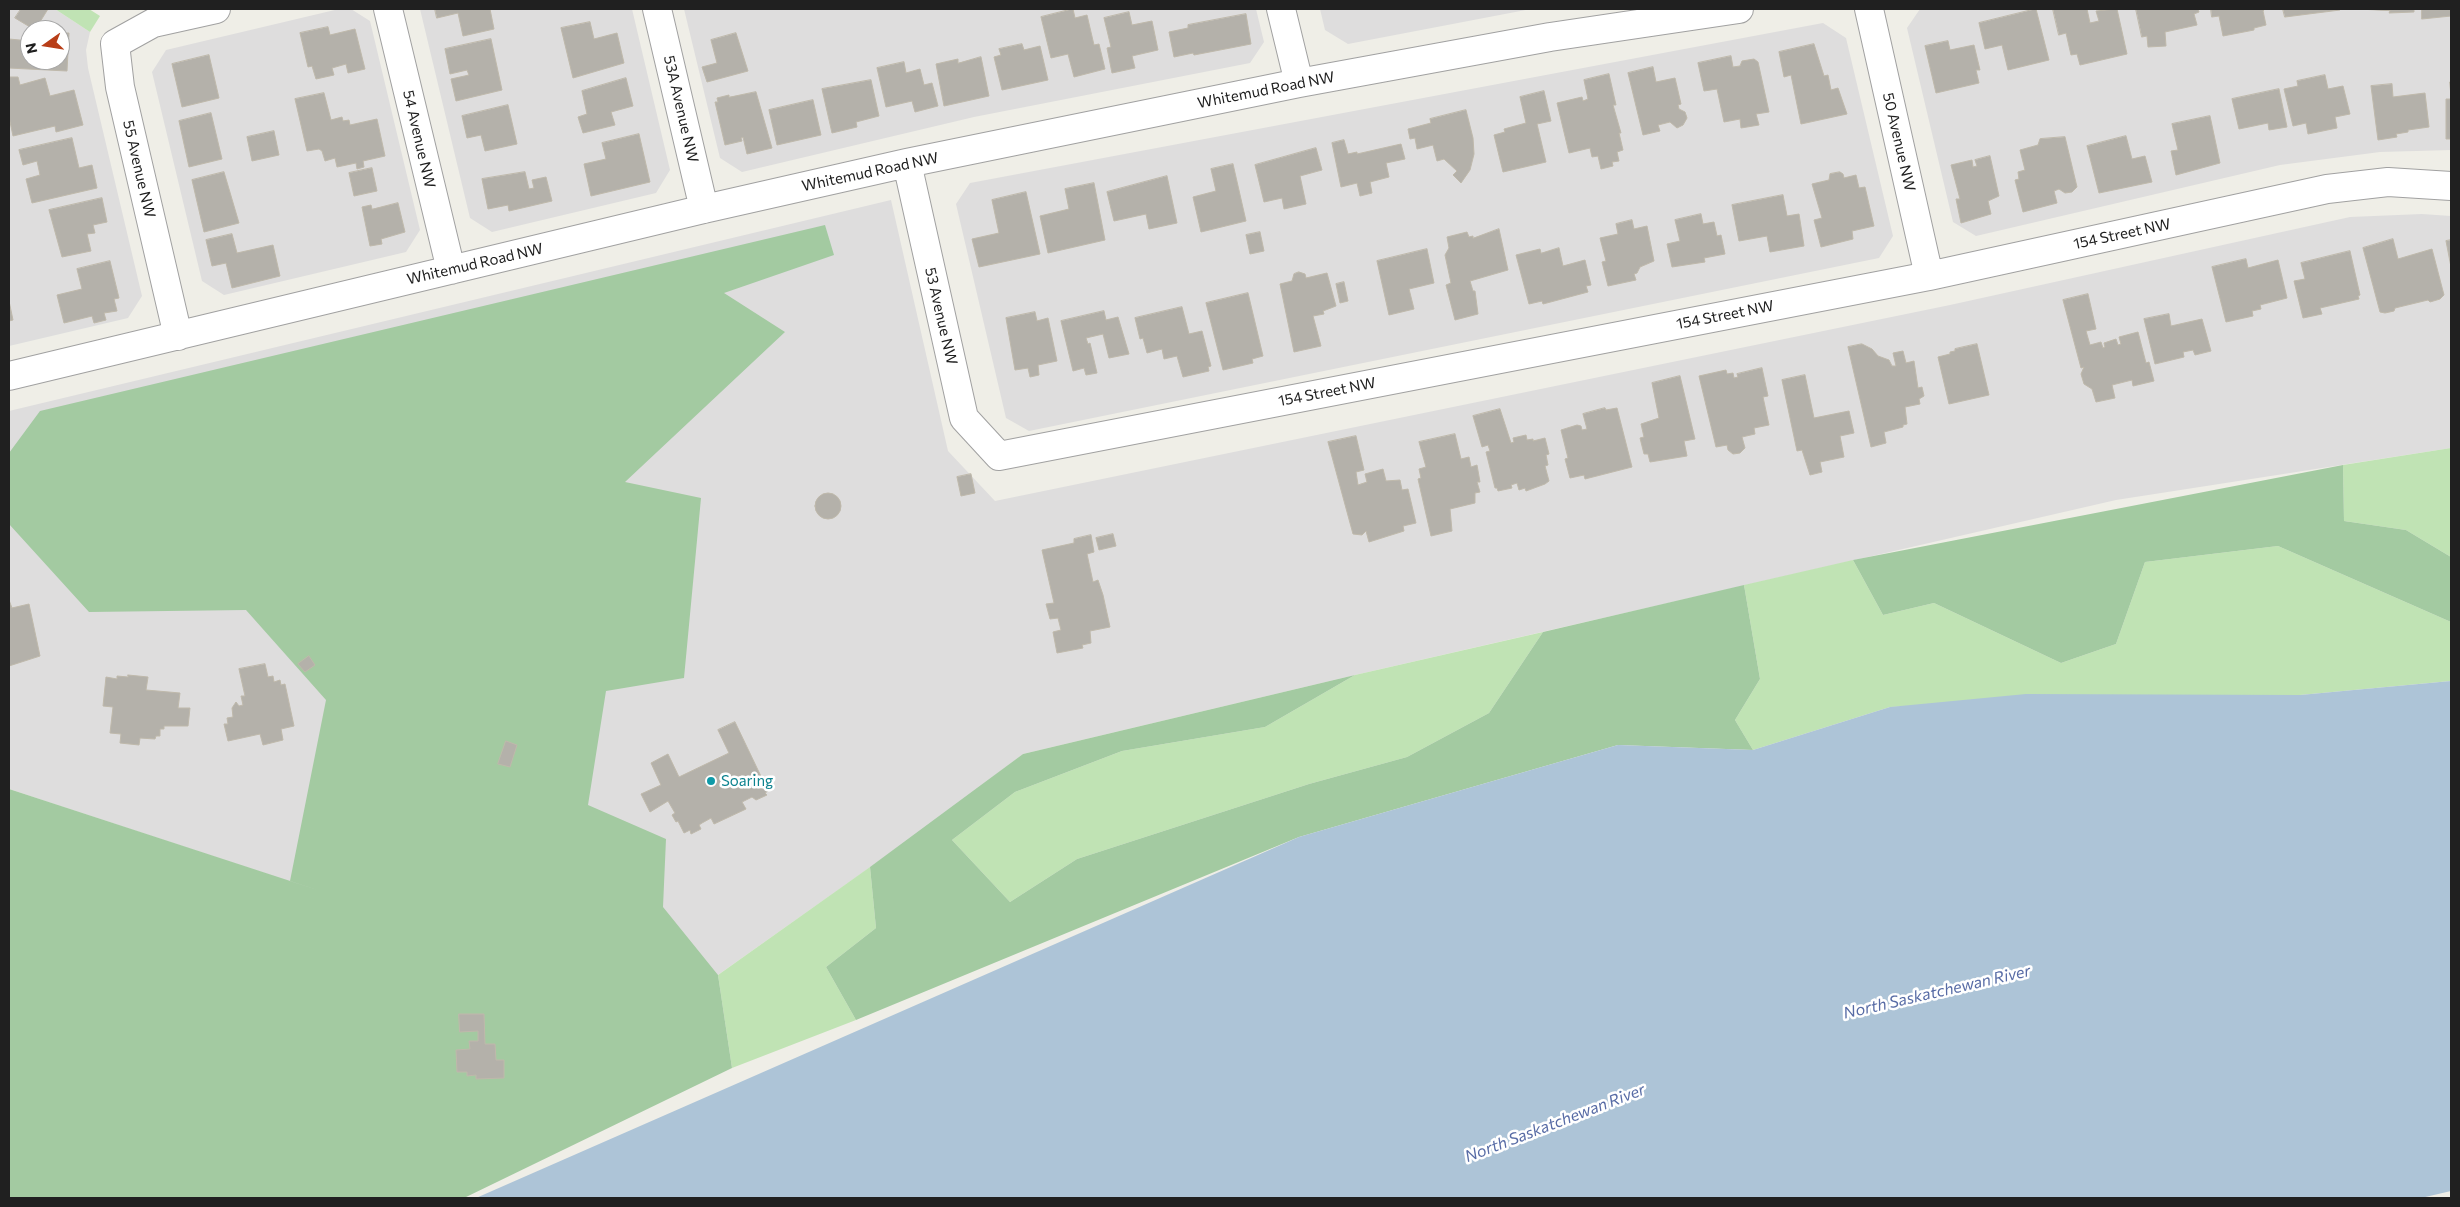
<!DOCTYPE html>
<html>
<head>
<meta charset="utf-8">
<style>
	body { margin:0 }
	#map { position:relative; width:2460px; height:1207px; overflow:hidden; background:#efeee7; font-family:Commissioner,sans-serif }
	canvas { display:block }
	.frame { position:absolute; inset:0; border:10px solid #202020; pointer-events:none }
	.north { position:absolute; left:20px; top:20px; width:50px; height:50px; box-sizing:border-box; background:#fff; border:1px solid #a6a6a6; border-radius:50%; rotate:257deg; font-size:14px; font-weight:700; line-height:20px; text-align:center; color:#202020 }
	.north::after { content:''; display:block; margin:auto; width:18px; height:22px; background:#b83e18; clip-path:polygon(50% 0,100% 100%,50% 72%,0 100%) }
</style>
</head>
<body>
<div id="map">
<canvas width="2460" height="1207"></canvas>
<div class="frame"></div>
<div class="north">N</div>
</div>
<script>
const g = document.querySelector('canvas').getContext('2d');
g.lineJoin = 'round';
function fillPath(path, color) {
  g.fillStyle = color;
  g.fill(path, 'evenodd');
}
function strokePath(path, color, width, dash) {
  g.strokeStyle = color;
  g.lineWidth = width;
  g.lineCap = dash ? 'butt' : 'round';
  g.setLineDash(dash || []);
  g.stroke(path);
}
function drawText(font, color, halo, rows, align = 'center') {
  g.font = font + ' Commissioner,sans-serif';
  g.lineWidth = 5;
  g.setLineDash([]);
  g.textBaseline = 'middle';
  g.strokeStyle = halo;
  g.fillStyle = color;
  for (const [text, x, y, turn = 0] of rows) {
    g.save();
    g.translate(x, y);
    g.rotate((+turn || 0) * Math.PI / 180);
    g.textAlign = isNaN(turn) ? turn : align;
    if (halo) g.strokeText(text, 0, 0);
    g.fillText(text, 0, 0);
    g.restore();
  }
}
const residential = new Path2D(`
	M 9,9 L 55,9 L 90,32 L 86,50 L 88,68 L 142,296 L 128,318 L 9,346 ZM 30,30 L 60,30 L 60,60 L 30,60 Z
	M 339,9 L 351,9 L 370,21 L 420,230 L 406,252 L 224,295 L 202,281 L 152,72 L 166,50 Z
	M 420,9 L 632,9 L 670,170 L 656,193 L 492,232 L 470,218 Z
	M 684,9 L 1256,9 L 1264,42 L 1250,63 L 974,117 L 742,172 L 720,158 Z
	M 1320,9 L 1531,9 L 1348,44 L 1325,30 Z
	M 1920,9 L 2451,9 L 2451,150 L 2380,152 L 2280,165 L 1976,236 L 1953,222 L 1907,28 Z
	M 1823,23 L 1846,38 L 1893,236 L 1879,258 L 1029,431 L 1006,418 L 956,204 L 970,183 Z
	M 891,200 L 948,451 L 995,501 L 1950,305 L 2350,217 L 2422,214 L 2451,216 L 2451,448 L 2116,500 L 1355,675 L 1023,754 L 934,822 L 544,1098 L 470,941 L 9,789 L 9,411 Z`);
const grass = new Path2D(`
	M 55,9 L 89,9 L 100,16 L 90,32 Z
	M 2451,448 L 2451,557 L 2406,530 L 2344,521 L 2343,465 Z
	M 2278,546 L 2451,622 L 2451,681 L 2300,695 L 1890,707 L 1753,750 L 1735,720 L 1760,679 L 1744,585 L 1853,560 L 1883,615 L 1934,603 L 2061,663 L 2116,644 L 2145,562 Z
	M 1543,632 L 1489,713 L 1407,757 L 1309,784 L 1077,859 L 1010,902 L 952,840 L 1015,792 L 1122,751 L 1265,727 L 1355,675 Z
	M 870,867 L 876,928 L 826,967 L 856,1020 L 732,1068 L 718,975 Z`);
const forest = new Path2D(`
	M 825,225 L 834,255 L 724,293 L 785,332 L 625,482 L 701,498 L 684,678 L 606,691 L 588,805 L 666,839 L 663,907 L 718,975 L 732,1068 L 464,1198 L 9,1198 L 9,789 L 330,894 L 290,881 L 326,700 L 246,610 L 89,612 L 9,524 L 9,453 L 40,411 Z
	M 2343,465 L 2344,521 L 2406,530 L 2451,557 L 2451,622 L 2278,546 L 2145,562 L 2116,644 L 2061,663 L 1934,603 L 1883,615 L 1853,560 Z
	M 1744,585 L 1760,679 L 1735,720 L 1753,750 L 1618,745 L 1299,837 L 856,1020 L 826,967 L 876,928 L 870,867 L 1023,754 L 1355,675 L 1265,727 L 1122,751 L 1015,792 L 952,840 L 1010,902 L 1077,859 L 1309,784 L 1407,757 L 1489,713 L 1543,632 Z`);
const water = new Path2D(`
	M 2451,681 L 2451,1191 L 2421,1198 L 476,1198 L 1299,837 L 1618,745 L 1753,750 L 1890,707 L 2026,694 L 2300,695 Z`);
const building = new Path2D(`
	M 21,9 L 48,9 L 35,30 L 15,18 Z
	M 435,9 L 490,9 L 494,29 L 463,36 L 458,13 L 437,18 Z
	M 1073,9 L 1075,18 L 1087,15 L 1094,45 L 1099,44 L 1105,69 L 1074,77 L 1068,54 L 1051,58 L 1041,17 Z
	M 2036,9 L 2049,60 L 2008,70 L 2002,45 L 1985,49 L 1979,23 Z
	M 2053,9 L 2087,9 L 2090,23 L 2099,21 L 2096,11 L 2117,9 L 2127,54 L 2080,65 L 2077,54 L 2071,55 L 2066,33 L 2059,35 Z
	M 2136,9 L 2198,9 L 2199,12 L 2194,14 L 2197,25 L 2165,32 L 2166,46 L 2148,47 L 2147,36 L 2142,37 Z
	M 2211,9 L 2265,9 L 2263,11 L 2266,25 L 2254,28 L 2254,30 L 2223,36 L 2219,16 L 2212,17 Z
	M 2283,9 L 2340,9 L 2340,10 L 2285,17 Z
	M 2359,9 L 2414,9 L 2414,12 L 2389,13 L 2390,11 Z
	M 2422,9 L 2451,9 L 2451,16 L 2422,19 Z
	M 1129,12 L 1132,25 L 1152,21 L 1158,50 L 1132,56 L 1135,68 L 1112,73 L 1107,48 L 1111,47 L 1104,18 Z
	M 1246,14 L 1251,44 L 1194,55 L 1193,53 L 1174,57 L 1169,32 L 1188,28 L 1188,25 Z
	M 590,22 L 594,39 L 617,33 L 624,63 L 573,78 L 561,28 Z
	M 328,27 L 330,35 L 355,29 L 365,69 L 348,73 L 346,64 L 332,68 L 334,75 L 316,79 L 312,66 L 308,67 L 300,33 Z
	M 60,33 L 69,33 L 67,71 L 9,68 L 9,39 L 30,41 L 30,60 L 60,60 Z
	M 736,33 L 748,71 L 707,82 L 702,67 L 717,63 L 711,40 Z
	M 491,39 L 502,90 L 456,101 L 451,79 L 469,75 L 467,70 L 450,74 L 445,49 Z
	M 1948,41 L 1950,50 L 1974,45 L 1980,70 L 1976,70 L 1979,83 L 1936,93 L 1925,46 Z
	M 1022,44 L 1024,50 L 1040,46 L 1048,80 L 1002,90 L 994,57 L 1001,55 L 999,49 Z
	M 1814,44 L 1824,76 L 1828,75 L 1831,90 L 1838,88 L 1847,114 L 1801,124 L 1791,75 L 1784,77 L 1779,52 Z
	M 209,55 L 219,98 L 182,107 L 172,64 Z
	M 1731,56 L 1733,67 L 1740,66 L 1742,61 L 1754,59 L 1758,62 L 1769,112 L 1756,114 L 1759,125 L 1741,128 L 1740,119 L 1724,122 L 1717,89 L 1704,91 L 1698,63 Z
	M 981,57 L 989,96 L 944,106 L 936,64 L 958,59 L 958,63 Z
	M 904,62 L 906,73 L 920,69 L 924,85 L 932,83 L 938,106 L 915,112 L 912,101 L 886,107 L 877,68 Z
	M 1653,67 L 1656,82 L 1675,78 L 1681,104 L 1678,105 L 1679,109 L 1685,112 L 1687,118 L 1683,125 L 1677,128 L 1670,122 L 1658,125 L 1660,131 L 1643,135 L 1628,73 Z
	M 1609,74 L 1616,105 L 1613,105 L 1621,133 L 1619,133 L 1623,150 L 1617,152 L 1619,161 L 1612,162 L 1613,166 L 1601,169 L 1598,156 L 1592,157 L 1590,148 L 1569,153 L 1557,103 L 1582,97 L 1583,101 L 1588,99 L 1584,80 Z
	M 2325,75 L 2328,89 L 2343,86 L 2350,114 L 2335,117 L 2337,128 L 2308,134 L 2306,123 L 2293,126 L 2284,89 L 2298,86 L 2297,81 Z
	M 9,77 L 18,77 L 20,85 L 45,78 L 50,96 L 74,90 L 83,125 L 56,132 L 55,126 L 13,136 L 9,117 Z
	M 626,78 L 633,106 L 611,112 L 615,125 L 583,133 L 578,117 L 587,114 L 582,91 Z
	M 871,80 L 879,116 L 856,122 L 857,127 L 832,133 L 822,89 Z
	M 2450,82 L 2451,82 L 2451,139 L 2446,139 L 2446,99 L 2451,99 Z
	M 2392,84 L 2393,97 L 2425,93 L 2429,127 L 2408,130 L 2408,132 L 2396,134 L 2397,137 L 2378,140 L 2371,86 Z
	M 2279,89 L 2287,127 L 2269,130 L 2268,123 L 2239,129 L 2232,99 Z
	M 1544,91 L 1551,121 L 1537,124 L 1546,162 L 1503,172 L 1494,135 L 1505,132 L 1504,129 L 1526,123 L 1520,97 Z
	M 756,92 L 772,148 L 747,154 L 743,137 L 741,138 L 742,141 L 725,145 L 715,102 L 718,102 L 717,98 L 729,95 L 729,97 Z
	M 324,93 L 331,120 L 342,117 L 343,121 L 349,120 L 350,125 L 377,119 L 385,156 L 363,161 L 364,167 L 357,169 L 356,163 L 337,167 L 335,158 L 325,161 L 322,151 L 319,149 L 307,151 L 295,99 Z
	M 813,100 L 821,135 L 777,145 L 769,110 Z
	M 508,105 L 517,144 L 485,151 L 481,135 L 467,138 L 462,116 Z
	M 1466,110 L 1473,138 L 1474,154 L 1470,170 L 1461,183 L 1453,175 L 1457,171 L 1444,159 L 1437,161 L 1433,145 L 1417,149 L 1415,138 L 1410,139 L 1408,129 L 1431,123 L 1430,119 Z
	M 211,113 L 222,159 L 189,167 L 179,121 Z
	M 2210,116 L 2220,163 L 2176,175 L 2171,151 L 2178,150 L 2172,124 Z
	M 274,131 L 279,155 L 252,161 L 247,137 Z
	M 639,134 L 650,182 L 591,196 L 584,164 L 606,159 L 602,143 Z
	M 2126,136 L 2132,159 L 2145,156 L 2152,182 L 2099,193 L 2087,146 Z
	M 2065,137 L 2077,187 L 2072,192 L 2065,193 L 2059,189 L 2054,191 L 2057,203 L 2023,212 L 2015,180 L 2019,179 L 2018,172 L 2025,170 L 2020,150 L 2038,145 L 2040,139 Z
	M 72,138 L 79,168 L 92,165 L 97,188 L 32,203 L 26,179 L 40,175 L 37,161 L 23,165 L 19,150 Z
	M 1344,140 L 1348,154 L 1357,152 L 1357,154 L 1401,144 L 1405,159 L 1386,163 L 1389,177 L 1370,182 L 1372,193 L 1360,196 L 1357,183 L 1341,187 L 1332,143 Z
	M 1316,148 L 1322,170 L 1300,176 L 1306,204 L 1284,209 L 1282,198 L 1264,202 L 1255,165 Z
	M 1990,156 L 1999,196 L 1988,201 L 1991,214 L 1961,223 L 1956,199 L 1960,199 L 1951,165 L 1972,160 L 1973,167 L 1977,166 L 1975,160 Z
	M 1233,164 L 1246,221 L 1201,232 L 1193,197 L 1216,191 L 1211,169 Z
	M 372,168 L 377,191 L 354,196 L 349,173 Z
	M 224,172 L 239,223 L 204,232 L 192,180 Z
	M 525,172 L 529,189 L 534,188 L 532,180 L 546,177 L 552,201 L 509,211 L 508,205 L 488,209 L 482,179 Z
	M 1840,172 L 1843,174 L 1844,178 L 1856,175 L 1859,188 L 1865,187 L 1874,226 L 1852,231 L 1853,239 L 1821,247 L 1814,220 L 1822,218 L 1812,184 L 1829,180 L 1830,174 Z
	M 1167,176 L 1177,223 L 1149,229 L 1146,214 L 1114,221 L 1107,192 Z
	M 1094,183 L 1105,240 L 1048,253 L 1040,216 L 1069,209 L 1065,189 Z
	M 1026,192 L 1040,254 L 979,267 L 972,239 L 999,233 L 992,200 Z
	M 1783,195 L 1787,216 L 1799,214 L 1804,246 L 1770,252 L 1767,236 L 1739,241 L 1732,205 Z
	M 102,198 L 107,222 L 93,225 L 95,233 L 87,234 L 91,251 L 62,257 L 49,210 Z
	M 398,203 L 405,232 L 381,239 L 382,244 L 370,246 L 362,207 L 371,205 L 372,209 Z
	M 1701,214 L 1703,224 L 1714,222 L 1717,236 L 1721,235 L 1725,254 L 1704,258 L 1705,262 L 1672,267 L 1667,244 L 1680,241 L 1675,220 Z
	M 1632,220 L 1634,229 L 1647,226 L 1654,261 L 1640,267 L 1637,273 L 1634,274 L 1636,280 L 1608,286 L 1602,262 L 1606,261 L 1600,238 L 1618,234 L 1616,224 Z
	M 1499,229 L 1508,270 L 1470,281 L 1473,291 L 1475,291 L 1478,314 L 1455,320 L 1446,285 L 1451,283 L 1445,255 L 1449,248 L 1447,237 L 1467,232 L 1469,237 L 1473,236 L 1473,238 Z
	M 1260,232 L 1264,251 L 1250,254 L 1246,235 Z
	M 232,234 L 237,253 L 273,245 L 280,276 L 232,288 L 226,263 L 212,266 L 206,240 Z
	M 2393,239 L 2398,259 L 2432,249 L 2444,295 L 2440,299 L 2430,302 L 2428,300 L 2395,308 L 2394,311 L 2385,313 L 2380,312 L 2363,248 Z
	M 2451,240 L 2451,267 L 2446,241 Z
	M 1559,248 L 1563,266 L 1585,260 L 1591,285 L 1586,286 L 1588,292 L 1543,304 L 1542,301 L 1529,304 L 1516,255 L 1540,249 L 1541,253 Z
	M 1427,249 L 1434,283 L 1409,289 L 1414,309 L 1389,315 L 1377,261 Z
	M 2350,251 L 2360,295 L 2358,296 L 2359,299 L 2320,308 L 2322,314 L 2303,318 L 2294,281 L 2305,279 L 2301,263 Z
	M 2246,259 L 2248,268 L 2278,260 L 2287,298 L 2260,305 L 2261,309 L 2252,311 L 2253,316 L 2226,322 L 2212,267 Z
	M 110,261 L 119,298 L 114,299 L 117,311 L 104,313 L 106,320 L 94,323 L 92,316 L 64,323 L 57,295 L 82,289 L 77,269 Z
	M 1299,272 L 1305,274 L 1306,278 L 1327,273 L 1336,306 L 1323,311 L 1324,314 L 1313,316 L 1321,346 L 1294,352 L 1280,284 L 1292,281 L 1294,274 Z
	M 1344,282 L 1348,301 L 1340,303 L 1336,284 Z
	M 1248,293 L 1263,356 L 1252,359 L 1253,363 L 1223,370 L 1206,303 Z
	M 2088,294 L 2096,329 L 2086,331 L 2090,345 L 2101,342 L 2103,348 L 2105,347 L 2104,343 L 2116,339 L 2118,345 L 2121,344 L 2119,337 L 2138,332 L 2146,363 L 2149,362 L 2154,381 L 2133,386 L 2132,380 L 2112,385 L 2115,398 L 2096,402 L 2092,389 L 2084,384 L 2081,374 L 2084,367 L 2081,368 L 2063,300 Z
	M 9,301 L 13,320 L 9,321 Z
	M 1182,307 L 1189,334 L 1202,331 L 1211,366 L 1208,367 L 1209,371 L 1183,377 L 1177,356 L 1164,359 L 1162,349 L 1147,353 L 1143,338 L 1140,339 L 1135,318 Z
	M 1104,311 L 1106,320 L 1118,317 L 1129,354 L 1109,358 L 1103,334 L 1086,338 L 1088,344 L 1090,343 L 1097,373 L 1086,375 L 1084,368 L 1073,371 L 1061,321 Z
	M 1035,312 L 1037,321 L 1048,318 L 1057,361 L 1038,365 L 1039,375 L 1030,377 L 1028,368 L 1015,370 L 1006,318 Z
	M 2169,314 L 2171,326 L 2202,319 L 2211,351 L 2195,355 L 2193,350 L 2183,352 L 2184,357 L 2155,364 L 2144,319 Z
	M 1862,344 L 1872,349 L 1878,356 L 1889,360 L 1892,366 L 1896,366 L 1893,353 L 1903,351 L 1906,363 L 1914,361 L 1918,388 L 1922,387 L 1924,396 L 1919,399 L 1920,404 L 1905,407 L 1907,424 L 1903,425 L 1903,427 L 1884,432 L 1886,443 L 1871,447 L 1848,347 Z
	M 1977,344 L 1989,395 L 1949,404 L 1938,357 L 1950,354 L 1950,352 L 1955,351 L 1955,349 Z
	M 1762,368 L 1768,396 L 1763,397 L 1769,425 L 1754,428 L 1755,434 L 1742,437 L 1745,448 L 1740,453 L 1733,454 L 1728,450 L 1727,445 L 1716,447 L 1699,376 L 1726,370 L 1727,374 L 1733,373 L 1734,378 L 1738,377 L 1737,374 Z
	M 1805,375 L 1814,418 L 1849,411 L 1854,433 L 1840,436 L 1844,457 L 1820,462 L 1822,472 L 1810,475 L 1802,450 L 1797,451 L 1782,380 Z
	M 1680,376 L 1695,439 L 1684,441 L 1687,456 L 1650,462 L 1648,454 L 1644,454 L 1640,438 L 1644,437 L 1641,424 L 1659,418 L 1652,383 Z
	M 1605,408 L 1606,410 L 1617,408 L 1632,467 L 1585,479 L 1584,475 L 1570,478 L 1565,459 L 1568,458 L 1561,430 L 1577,425 L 1581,426 L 1582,430 L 1587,429 L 1583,414 Z
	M 1500,409 L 1511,443 L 1514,442 L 1513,438 L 1526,435 L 1527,440 L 1533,439 L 1533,441 L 1545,438 L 1549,454 L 1546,455 L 1548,465 L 1545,466 L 1549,481 L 1545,484 L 1526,491 L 1525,488 L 1519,490 L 1517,483 L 1511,485 L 1512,488 L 1498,491 L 1497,488 L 1495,488 L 1486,452 L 1490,451 L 1488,445 L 1482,447 L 1473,416 Z
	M 1455,434 L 1461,459 L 1469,457 L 1471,467 L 1477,465 L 1480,482 L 1477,482 L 1480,492 L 1475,493 L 1475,503 L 1450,509 L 1452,531 L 1431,536 L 1418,479 L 1421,478 L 1419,469 L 1426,467 L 1419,442 Z
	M 1356,436 L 1364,470 L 1356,472 L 1358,485 L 1367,482 L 1365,474 L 1383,469 L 1386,481 L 1400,480 L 1402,490 L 1408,489 L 1416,523 L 1403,526 L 1404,531 L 1369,542 L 1366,531 L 1362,535 L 1353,534 L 1328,442 Z
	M 971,474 L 975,493 L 961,496 L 957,477 Z
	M815 506a13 13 0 1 1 26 0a13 13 0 1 1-26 0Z
	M 1113,534 L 1116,546 L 1099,550 L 1096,538 Z
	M 1091,535 L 1094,552 L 1087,554 L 1093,582 L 1098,580 L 1103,595 L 1110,627 L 1090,631 L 1091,643 L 1082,645 L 1083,648 L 1057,653 L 1053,632 L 1061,630 L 1058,618 L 1050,619 L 1046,604 L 1054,603 L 1042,550 L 1074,543 L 1074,539 Z
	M 9,600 L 12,608 L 29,604 L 40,656 L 9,666 Z
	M 309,656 L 315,665 L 305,672 L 298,664 Z
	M 265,664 L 268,677 L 273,676 L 274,682 L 280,680 L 281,685 L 285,684 L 294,726 L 281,729 L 283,740 L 263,745 L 260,734 L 228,741 L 224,724 L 228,724 L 227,718 L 233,717 L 232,708 L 236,702 L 239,706 L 243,705 L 241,696 L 245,696 L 239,669 Z
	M 128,675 L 148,677 L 146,690 L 180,693 L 178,708 L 190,708 L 188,726 L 164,726 L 164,729 L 160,729 L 160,736 L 156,736 L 155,739 L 140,738 L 139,745 L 120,743 L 121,734 L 110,733 L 113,707 L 103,706 L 106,677 L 117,679 L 117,676 L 128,677 Z
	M 735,722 L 768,791 L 765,793 L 767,795 L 756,800 L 752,797 L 742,802 L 746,809 L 714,824 L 711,818 L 702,823 L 699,825 L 701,829 L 691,834 L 690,830 L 684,833 L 678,821 L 676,822 L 672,815 L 675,813 L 668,801 L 650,812 L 641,794 L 661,785 L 651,763 L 668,754 L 679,777 L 729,753 L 718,730 Z
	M 506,741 L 517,745 L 510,767 L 498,764 Z
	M 459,1014 L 484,1014 L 485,1044 L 495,1044 L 496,1060 L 504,1060 L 504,1078 L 476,1079 L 476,1075 L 467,1076 L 467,1072 L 457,1072 L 456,1050 L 470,1049 L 469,1041 L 478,1041 L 478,1031 L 460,1032 Z`);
const minor = new Path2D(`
	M 388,9 L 451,270
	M 657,9 L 704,209
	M 1281,9 L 1299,83
	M 1869,9 L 1929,276
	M 907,163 L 964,418 L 999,456 L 1929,276 L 2327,189 L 2388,182 L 2451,186
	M 178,336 L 120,87 L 115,44 L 153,23 L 216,9
	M 9,376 L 704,209 L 907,163 L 1299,83 L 1550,37 L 1739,9`);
const markers = [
	[711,781,5,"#0f9aa8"]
];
const streetNames = [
	["Whitemud Road NW",1266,90,-11],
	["53A Avenue NW",681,109,77],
	["54 Avenue NW",419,139,77],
	["50 Avenue NW",1899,142,77],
	["55 Avenue NW",139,169,77],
	["Whitemud Road NW",870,172,-12],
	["154 Street NW",2122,234,-12],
	["Whitemud Road NW",475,264,-13],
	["154 Street NW",1725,315,-11],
	["53 Avenue NW",941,316,77],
	["154 Street NW",1327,392,-11]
];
const cultureNames = [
	["Soaring",721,781]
];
const waterNames = [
	["North Saskatchewan River",1937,992,-13],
	["North Saskatchewan River",1555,1123,-21]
];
fillPath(residential, '#dedddd');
fillPath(grass, '#c0e3b4');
fillPath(forest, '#a3caa1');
fillPath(water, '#adc4d7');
fillPath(building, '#b4b1aa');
strokePath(building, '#bfb9ab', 1);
strokePath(minor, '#a1a1a1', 30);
strokePath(minor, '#fff', 28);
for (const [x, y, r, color] of markers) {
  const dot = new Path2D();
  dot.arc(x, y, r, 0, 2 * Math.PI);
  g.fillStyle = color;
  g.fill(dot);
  strokePath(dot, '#fff', 2);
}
drawText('15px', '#202020', '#fff', streetNames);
drawText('15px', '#0d838f', '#fff', cultureNames, 'left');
drawText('italic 16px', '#576ba5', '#fff', waterNames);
</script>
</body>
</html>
